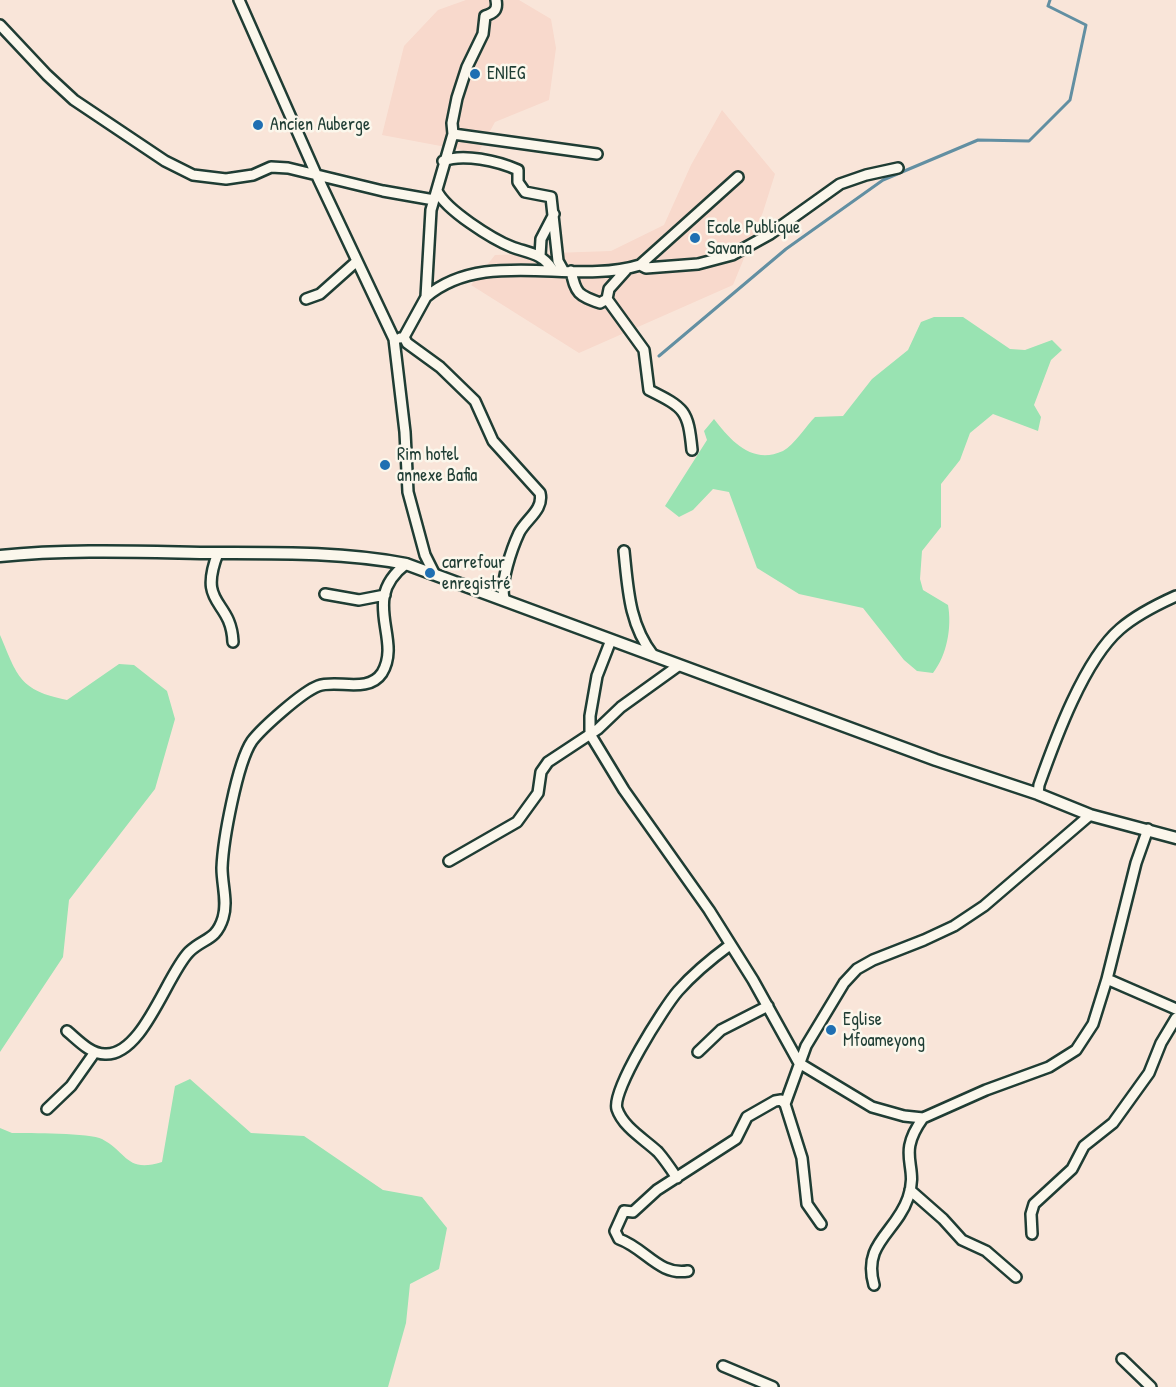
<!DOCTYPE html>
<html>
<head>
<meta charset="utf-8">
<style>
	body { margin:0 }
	canvas { display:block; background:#f9e5d9 }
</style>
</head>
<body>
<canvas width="1176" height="1387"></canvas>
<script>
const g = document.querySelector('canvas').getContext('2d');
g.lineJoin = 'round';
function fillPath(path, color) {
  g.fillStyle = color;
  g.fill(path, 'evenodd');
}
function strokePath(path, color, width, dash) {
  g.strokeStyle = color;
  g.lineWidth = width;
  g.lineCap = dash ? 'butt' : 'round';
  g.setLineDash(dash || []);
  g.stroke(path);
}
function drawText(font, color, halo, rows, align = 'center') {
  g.font = font + ' "Patrick Hand",sans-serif';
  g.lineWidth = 5;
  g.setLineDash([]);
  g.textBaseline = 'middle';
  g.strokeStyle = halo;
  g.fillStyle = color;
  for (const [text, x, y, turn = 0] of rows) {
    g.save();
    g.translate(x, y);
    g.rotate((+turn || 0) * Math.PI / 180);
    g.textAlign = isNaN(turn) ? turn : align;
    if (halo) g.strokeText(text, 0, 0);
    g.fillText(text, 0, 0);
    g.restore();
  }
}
const built = new Path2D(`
	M 466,0 L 519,0 L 551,19 L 556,48 L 549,100 L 495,122 L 478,153 L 382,135 L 404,46 L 438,10 Z
	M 722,110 L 775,174 L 763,212 L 733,285 L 579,353 L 471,285 L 495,255 L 611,251 L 664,225 L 691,165 Z`);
const green = new Path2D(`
	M 934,317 L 963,317 L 1010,349 L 1025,350 L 1052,340 L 1062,350 L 1051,360 L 1034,405 L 1041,417 L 1038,431 L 993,414 L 970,433 L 960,460 L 941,484 L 941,527 L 922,551 L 920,579 L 923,590 L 948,605 C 952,627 947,655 933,673 L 917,671 L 904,660 L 863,608 L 799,594 L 757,568 L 729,492 L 713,489 L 693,510 L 679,517 L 665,506 L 707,440 L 704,431 L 714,419 C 731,441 752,465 783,451 C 794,445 806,426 815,417 L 843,416 L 872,379 L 908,350 L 921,322 Z
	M 0,635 C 18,677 19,690 67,700 L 119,664 L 134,665 L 167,691 L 175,719 L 155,789 L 69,900 L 63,957 L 0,1052 Z
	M 190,1079 L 251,1133 L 304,1136 L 383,1190 L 422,1197 L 447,1228 L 439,1269 L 410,1284 L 406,1323 L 388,1387 L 0,1387 L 0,1128 L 12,1133 C 28,1133 91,1133 102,1139 C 128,1153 126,1173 162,1162 L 175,1086 Z`);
const stream = new Path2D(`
	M 659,356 L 786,249 L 883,180 L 978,140 L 1029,141 L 1070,100 L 1086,25 L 1048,6 L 1050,0`);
const minor = new Path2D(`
	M 239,0 L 316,174 L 394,339 L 405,432 L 408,492 L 425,555 L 434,573
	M 0,25 L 47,75 L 74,100 L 165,161 L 193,175 L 226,179 L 253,175 L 271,167 L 288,168 L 383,191 L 434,200
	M 453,134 L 597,154
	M 443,161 C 463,153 498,161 518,170 L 518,182 L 525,192 L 551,197 L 558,261 L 563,270
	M 437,191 C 446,210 492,239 512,247 C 528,253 542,253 552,269
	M 540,256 L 541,239 L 554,214
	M 640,265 L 738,177
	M 571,271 C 576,294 578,295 600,303 L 607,299 L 609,289 L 626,270
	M 426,297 C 485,247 573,286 640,265 L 646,268 L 698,264 L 732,255 L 770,234 L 840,184 L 866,175 L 898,168
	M 306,299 L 320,294 L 357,261
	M 607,299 L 644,350 L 649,390 C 685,408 688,410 692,450
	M 404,337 L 426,297 L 431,210 L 453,134 L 452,123 L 457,98 L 467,67 L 483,34 L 485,16 C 494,13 498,10 496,0
	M 400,338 L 404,337 L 407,343 L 440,367 L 475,401 L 493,441 L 540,493 C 544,510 526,519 519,533 C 512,548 500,583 504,598
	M 624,551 C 628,589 629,624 653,655
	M 218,553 C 197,607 231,598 233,642
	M 325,594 L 359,600 L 385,595
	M 611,640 L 597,676 L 590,716 L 590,734 L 624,790 L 709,910 L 753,980 L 799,1063 L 872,1107 L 904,1116 L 923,1118 L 986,1090 L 1049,1067 L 1076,1050 L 1093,1024 L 1107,979
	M 1038,794 L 1039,785 C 1055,740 1084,660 1120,629 C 1136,615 1156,605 1176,596
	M 1148,829 L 1136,863 L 1107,979 L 1176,1009
	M 449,861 L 517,822 L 538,793 L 541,772 L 548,762 L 598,729 L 621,707 L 678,666
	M 67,1031 C 78,1040 90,1054 105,1054 C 143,1056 167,974 189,952 C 203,938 216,941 223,918 C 228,902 222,885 222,868 C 223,841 237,763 252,741 C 262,728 302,692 318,686 C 337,679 368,694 382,673 C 403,638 359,600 406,564
	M 698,1052 L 721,1030 L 768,1006
	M 47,1109 L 71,1086 L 95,1052
	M 677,1178 C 671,1169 665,1160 658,1152 C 644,1139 623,1127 617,1109 C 611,1091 664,1007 678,991 C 693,974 711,959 730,945
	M 910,1190 L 943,1219 L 962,1240 L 986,1251 L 1016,1277
	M 821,1224 L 807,1204 L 802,1158 L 785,1104 L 806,1046 L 844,983 L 857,969 L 873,960 L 924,940 L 954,926 L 984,906 L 1090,815
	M 1032,1234 L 1031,1214 L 1034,1204 L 1072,1169 L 1084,1146 L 1113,1123 L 1149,1073 L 1161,1043 L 1176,1018
	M 688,1271 C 659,1276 645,1248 619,1239 L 615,1231 L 624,1211 L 633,1212 L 657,1190 L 736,1139 L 747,1117 L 775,1101 L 781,1100 L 785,1104
	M 874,1285 C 862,1243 896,1233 908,1198 C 920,1164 895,1157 923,1118
	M 1122,1359 L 1151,1387
	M 723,1366 L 773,1387`);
const major = new Path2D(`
	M 0,556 C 71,549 143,552 215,553 C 278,553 343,552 406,564 L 936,760 L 1038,794 L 1090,815 L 1176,838`);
const markers = [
	[475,74,6,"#1f6fb2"],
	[258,125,6,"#1f6fb2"],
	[695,238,6,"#1f6fb2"],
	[385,465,6,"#1f6fb2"],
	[430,573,6,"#1f6fb2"],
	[831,1030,6,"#1f6fb2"]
];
const poiNames = [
	["ENIEG",487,74],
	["Ancien Auberge",270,125],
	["Ecole Publique",707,228],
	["Savana",707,249],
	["Rim hotel",397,455],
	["annexe Bafia",397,476],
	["carrefour",442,563],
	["enregistré",442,584],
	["Eglise",843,1020],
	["Mfoameyong",843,1041]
];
fillPath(built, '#f8d9cc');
fillPath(green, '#99e3b2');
strokePath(stream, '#628fa2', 3);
strokePath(minor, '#1f3d34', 14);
strokePath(major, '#1f3d34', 15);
strokePath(minor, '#fbf7ec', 9);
strokePath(major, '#fbf7ec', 10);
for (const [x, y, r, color] of markers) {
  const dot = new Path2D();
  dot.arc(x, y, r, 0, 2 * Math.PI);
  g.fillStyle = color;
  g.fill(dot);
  strokePath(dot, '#fbf7ec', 2);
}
drawText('18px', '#1f3d34', '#fbf7ec', poiNames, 'left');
</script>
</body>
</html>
